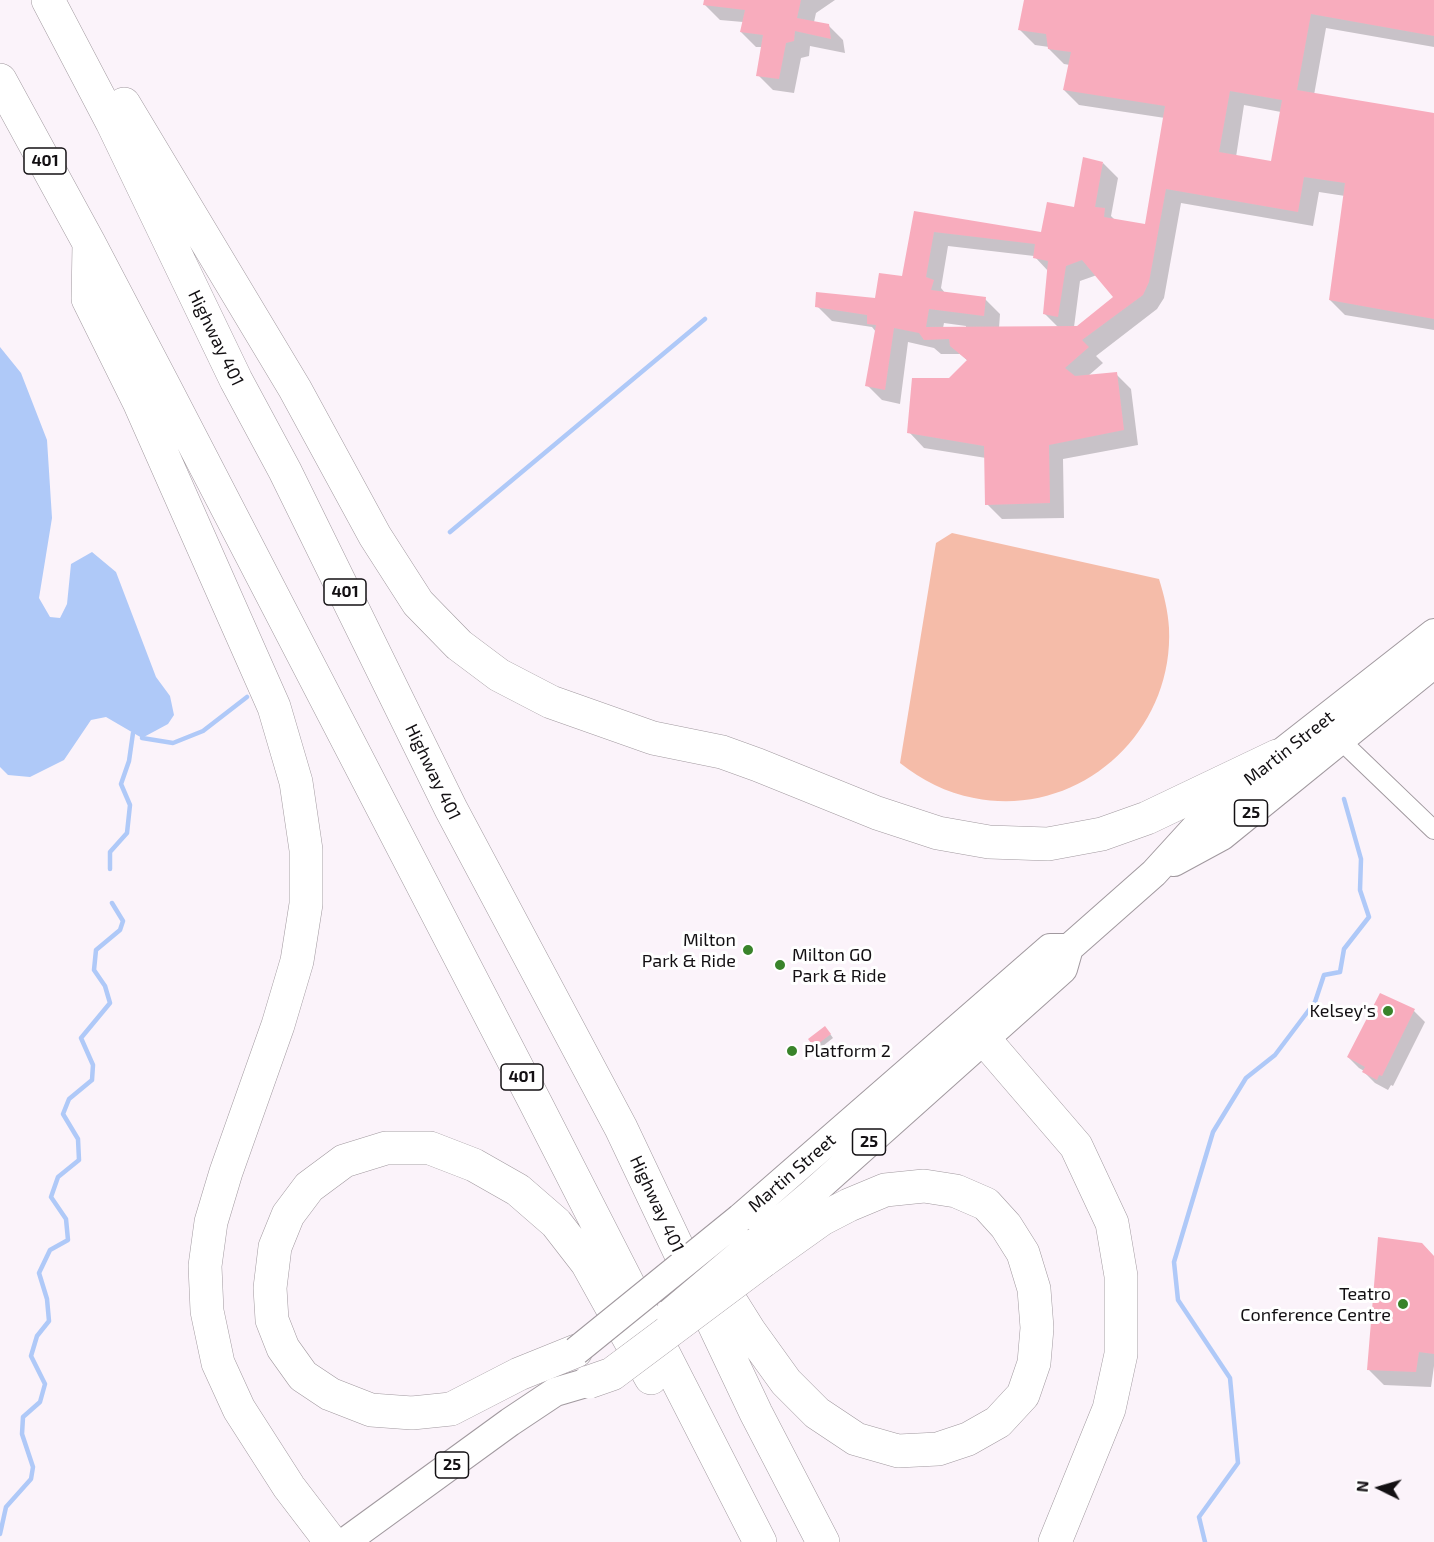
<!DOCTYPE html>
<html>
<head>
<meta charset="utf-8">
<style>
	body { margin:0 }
	#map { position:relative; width:1434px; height:1542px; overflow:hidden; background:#fbf3fa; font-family:"Exo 2",sans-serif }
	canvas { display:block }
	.north { position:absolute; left:1350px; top:1458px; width:60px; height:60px; -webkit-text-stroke:4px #fff; paint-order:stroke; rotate:275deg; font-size:16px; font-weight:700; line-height:24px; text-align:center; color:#131013 }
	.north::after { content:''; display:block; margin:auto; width:21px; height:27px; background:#131013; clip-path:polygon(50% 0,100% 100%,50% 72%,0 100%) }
</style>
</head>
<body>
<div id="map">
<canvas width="1434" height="1542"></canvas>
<div class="north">N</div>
</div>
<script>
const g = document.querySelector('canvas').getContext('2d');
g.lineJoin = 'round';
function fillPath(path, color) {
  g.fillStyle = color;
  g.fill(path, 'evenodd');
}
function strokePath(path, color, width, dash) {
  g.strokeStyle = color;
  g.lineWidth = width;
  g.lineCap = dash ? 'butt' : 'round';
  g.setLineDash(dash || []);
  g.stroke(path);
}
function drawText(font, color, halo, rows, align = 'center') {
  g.font = font + ' "Exo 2",sans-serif';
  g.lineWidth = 6;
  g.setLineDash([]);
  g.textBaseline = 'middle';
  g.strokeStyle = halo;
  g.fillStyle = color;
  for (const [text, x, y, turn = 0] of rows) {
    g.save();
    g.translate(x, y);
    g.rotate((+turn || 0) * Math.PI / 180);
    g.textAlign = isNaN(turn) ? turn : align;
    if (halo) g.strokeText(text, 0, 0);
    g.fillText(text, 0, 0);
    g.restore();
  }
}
const green = new Path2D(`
	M 952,533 L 1159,579 C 1164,595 1168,611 1169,628 C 1174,734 1078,819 974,798 C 946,793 922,780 900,763 L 936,543 Z`);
const water = new Path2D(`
	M 0,347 L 21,373 L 47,440 L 52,518 L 39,598 L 50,617 L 60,618 L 67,604 L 71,564 L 92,552 L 116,572 L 156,677 L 170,696 L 174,715 L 168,724 L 142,738 L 106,717 L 91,720 L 64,760 L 30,777 L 8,775 L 0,767 Z`);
const shadow = new Path2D(`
	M 705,0 L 835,0 L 816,13 L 814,22 L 828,25 L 843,40 L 845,53 L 810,46 L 809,56 L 801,58 L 794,93 L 773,90 L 758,75 L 762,47 L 756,47 L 741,32 L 743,22 L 720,20 L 705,5 Z
	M 1025,0 L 1434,0 L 1434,47 L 1326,28 L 1314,95 L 1434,115 L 1434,330 L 1345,315 L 1330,300 L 1345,196 L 1319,192 L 1313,226 L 1181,203 L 1164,298 L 1157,309 L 1096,356 L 1103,363 L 1088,376 L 1116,374 L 1131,389 L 1138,445 L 1063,459 L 1064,518 L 1002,519 L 987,504 L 986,458 L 924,448 L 909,432 L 950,379 L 968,361 L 960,354 L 941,354 L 934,348 L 908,342 L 900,404 L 882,400 L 867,385 L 876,332 L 872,327 L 832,321 L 817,306 L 876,299 L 903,278 L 916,212 L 1043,234 L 1075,208 L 1103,163 L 1118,178 L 1111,216 L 1115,220 L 1146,225 L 1165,118 L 1079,105 L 1064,90 L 1070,65 L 1064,64 L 1049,49 L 1049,47 L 1035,45 L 1020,30 ZM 1244,105 L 1281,112 L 1273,163 L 1236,157 ZM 948,246 L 1034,256 L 1049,272 L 1044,313 L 1058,327 L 999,328 L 1000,314 L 985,299 L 946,294 L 941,288 ZM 1097,275 L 1115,297 L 1078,327 L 1074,327 L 1080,281 ZM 944,323 L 966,326 L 966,328 L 943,328 Z
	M 1381,995 L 1414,1011 L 1425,1022 L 1393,1086 L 1391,1085 L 1388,1090 L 1375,1083 L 1364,1072 L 1364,1071 L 1359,1068 L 1348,1057 Z
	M 828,1031 L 833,1038 L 819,1049 L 815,1046 Z
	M 1434,1257 L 1434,1366 L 1431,1387 L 1384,1385 L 1369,1370 Z`);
const stream = new Path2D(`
	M 450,532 L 705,319
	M 142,738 L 173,743 L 203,731 L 247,697
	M 110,869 L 110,852 L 127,833 L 130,805 L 121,784 L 129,761 L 133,733
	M 0,1534 L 6,1507 L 31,1479 L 33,1467 L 22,1434 L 23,1417 L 40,1402 L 45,1384 L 31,1356 L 37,1336 L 49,1321 L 47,1299 L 39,1273 L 50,1250 L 68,1240 L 66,1219 L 51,1197 L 58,1177 L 79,1160 L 78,1139 L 63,1114 L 69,1099 L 92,1080 L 93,1065 L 81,1038 L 110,1003 L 105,986 L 94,970 L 96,950 L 120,930 L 123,921 L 112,903
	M 1205,1542 L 1199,1517 L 1238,1463 L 1230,1378 L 1178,1300 L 1174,1262 L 1213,1132 L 1246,1078 L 1275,1055 L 1315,1002 L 1324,975 L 1340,972 L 1344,949 L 1369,917 L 1360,890 L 1361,859 L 1344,799`);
const building = new Path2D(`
	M 704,0 L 801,0 L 797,18 L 829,24 L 831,39 L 795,31 L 794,41 L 786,43 L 779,79 L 756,76 L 763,35 L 740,32 L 745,10 L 703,5 Z
	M 1024,0 L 1434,0 L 1434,36 L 1311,14 L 1297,90 L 1434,113 L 1434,319 L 1329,300 L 1345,183 L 1304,177 L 1298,212 L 1166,189 L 1149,282 L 1143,295 L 1082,340 L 1089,347 L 1065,368 L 1075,376 L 1117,372 L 1124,430 L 1049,445 L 1050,503 L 985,505 L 984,446 L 907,433 L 912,378 L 949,378 L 967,360 L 950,346 L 949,339 L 924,340 L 919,333 L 894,328 L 885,390 L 865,386 L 876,325 L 867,324 L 867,315 L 815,307 L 816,292 L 875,298 L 879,273 L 902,276 L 914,211 L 1041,232 L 1047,202 L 1074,207 L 1083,157 L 1103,162 L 1095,207 L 1105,208 L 1104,217 L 1145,224 L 1165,106 L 1063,90 L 1071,52 L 1048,49 L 1046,34 L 1018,30 ZM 1230,91 L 1282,100 L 1271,161 L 1219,152 ZM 934,232 L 1035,244 L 1033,258 L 1048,261 L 1043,314 L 1058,317 L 1066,266 L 1082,260 L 1113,297 L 1077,326 L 926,327 L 929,309 L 984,316 L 986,297 L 931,290 L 934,280 L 926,277 Z
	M 1380,993 L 1415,1009 L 1382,1076 L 1379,1075 L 1377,1080 L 1362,1072 L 1365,1067 L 1347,1057 Z
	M 825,1026 L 831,1034 L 814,1047 L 808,1039 Z
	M 1378,1237 L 1422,1243 L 1434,1256 L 1434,1354 L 1419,1352 L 1416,1372 L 1367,1370 Z`);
const minor = new Path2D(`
	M 1334,734 L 1434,830`);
const primary = new Path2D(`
	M 1174,862 L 1222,836 L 1434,664
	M 740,1218 L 1050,948 L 1069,948
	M 753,1243 L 811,1194 L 1063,969 L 1069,948 L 1154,873 L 1206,816 L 1277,756 L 1434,633
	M 345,1542 L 510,1422 L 555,1392 L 589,1382`);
const motorway = new Path2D(`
	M 48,0 L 112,122 L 236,380 L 285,471 L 451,809 L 621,1128 L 756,1413 L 823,1542
	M 0,80 L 89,243 L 165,388 L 534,1100 L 760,1542
	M 124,104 L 295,389 L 375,536 L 418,603 L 459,645 L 499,675 L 551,702 L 653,738 L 722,752 L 758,765 L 877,813 L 938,833 L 989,842 L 1048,844 L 1102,834 L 1147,818 L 1277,756
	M 89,245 L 88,299 L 140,404 L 274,707 L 296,782 L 306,850 L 306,904 L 297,961 L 278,1025 L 226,1172 L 211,1222 L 205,1266 L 207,1311 L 218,1363 L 239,1409 L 289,1487 L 331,1542
	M 984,1039 L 1076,1146 L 1112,1223 L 1121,1276 L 1121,1354 L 1109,1409 L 1055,1542
	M 708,1265 L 750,1332 L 786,1382 L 817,1413 L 856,1439 L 898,1451 L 938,1449 L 968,1439 L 998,1422 L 1023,1395 L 1034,1363 L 1037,1328 L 1034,1289 L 1023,1253 L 1006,1226 L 986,1204 L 956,1191 L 924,1186 L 885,1190 L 849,1205 L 822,1219 L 763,1261
	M 576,1351 L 519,1374 L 451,1409 L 412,1413 L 371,1410 L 330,1394 L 303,1376 L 283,1348 L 272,1320 L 270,1288 L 275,1247 L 288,1215 L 309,1187 L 344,1161 L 386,1148 L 430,1148 L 474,1165 L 518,1190 L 556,1223 L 587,1263 L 651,1378`);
const primaryBridge = new Path2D(`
	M 670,1313 L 753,1243
	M 576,1351 L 740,1218`);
const motorwayBridge = new Path2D(`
	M 589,1382 L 612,1374 L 763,1261`);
const markers = [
	[748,950,6,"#39832a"],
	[780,965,6,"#39832a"],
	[1388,1011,6,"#39832a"],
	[792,1051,6,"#39832a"],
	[1403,1304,6,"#39832a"]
];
const shields = [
	[45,161,42],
	[345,592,42],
	[1251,813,33],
	[522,1077,42],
	[869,1142,33],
	[452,1465,33]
];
const shieldNames = [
	["401",45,161],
	["401",345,592],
	["25",1251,813],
	["401",522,1077],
	["25",869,1142],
	["25",452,1465]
];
const streetNames = [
	["Highway 401",216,338,64],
	["Martin Street",1289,748,-38],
	["Highway 401",433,772,64],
	["Martin Street",792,1173,-41],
	["Highway 401",657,1204,65]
];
const poiNames = [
	["Milton",736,940],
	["Park & Ride",736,961],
	["Milton GO",792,955,"left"],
	["Park & Ride",792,976,"left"],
	["Kelsey's",1376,1011],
	["Platform 2",804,1051,"left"],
	["Teatro",1391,1294],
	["Conference Centre",1391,1315]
];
fillPath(green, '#f5bca9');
fillPath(water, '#afc9f8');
fillPath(shadow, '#0003');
strokePath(stream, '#afc9f8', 4.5);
fillPath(building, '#f8acbd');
strokePath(minor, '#a1999f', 20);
strokePath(primary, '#a1999f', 30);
strokePath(motorway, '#a1999f', 34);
strokePath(minor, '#fff', 18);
strokePath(primary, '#fff', 28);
strokePath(motorway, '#fff', 33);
strokePath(primaryBridge, '#a1999f', 30, []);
strokePath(motorwayBridge, '#a1999f', 34, []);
strokePath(primaryBridge, '#fff', 28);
strokePath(motorwayBridge, '#fff', 33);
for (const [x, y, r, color] of markers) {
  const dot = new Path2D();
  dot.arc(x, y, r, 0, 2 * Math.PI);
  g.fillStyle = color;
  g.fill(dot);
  strokePath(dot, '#fff', 2);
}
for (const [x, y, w] of shields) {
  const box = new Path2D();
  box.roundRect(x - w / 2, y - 13, w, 26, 4.5);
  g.fillStyle = '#fff';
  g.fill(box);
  strokePath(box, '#131013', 1.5);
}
drawText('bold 16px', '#131013', null, shieldNames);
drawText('18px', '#131013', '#fff', streetNames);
drawText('18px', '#131013', '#fff', poiNames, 'right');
</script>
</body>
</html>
